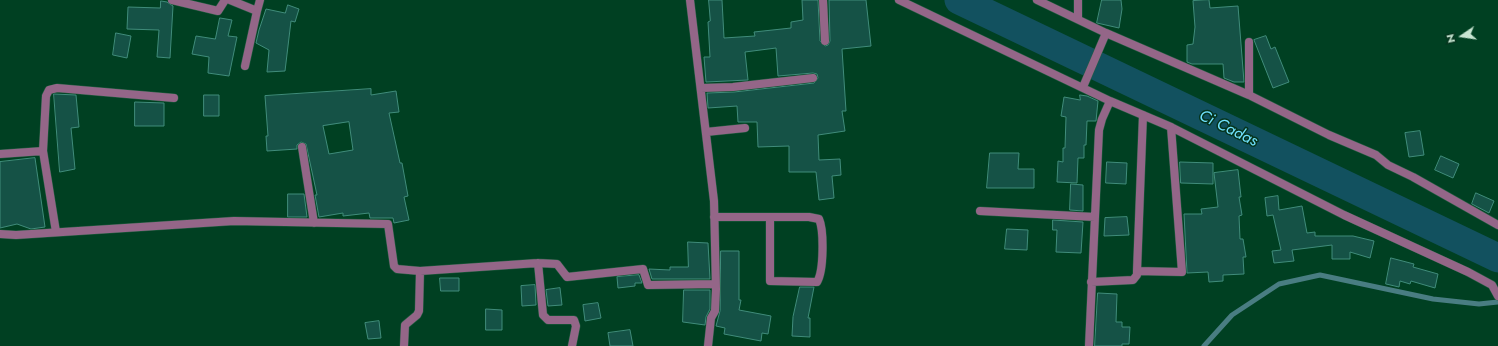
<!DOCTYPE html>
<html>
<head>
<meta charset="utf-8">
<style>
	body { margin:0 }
	#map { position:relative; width:1498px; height:346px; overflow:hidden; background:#004022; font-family:Jost,sans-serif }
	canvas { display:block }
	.north { position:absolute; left:1442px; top:16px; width:40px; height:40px; -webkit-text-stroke:3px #05341d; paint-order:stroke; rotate:257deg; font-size:11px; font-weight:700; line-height:16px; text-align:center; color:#c8e5d2 }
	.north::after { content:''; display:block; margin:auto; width:14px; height:18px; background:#c8e5d2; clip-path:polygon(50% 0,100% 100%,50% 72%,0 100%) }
</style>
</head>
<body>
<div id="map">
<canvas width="1498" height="346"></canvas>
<div class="north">N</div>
</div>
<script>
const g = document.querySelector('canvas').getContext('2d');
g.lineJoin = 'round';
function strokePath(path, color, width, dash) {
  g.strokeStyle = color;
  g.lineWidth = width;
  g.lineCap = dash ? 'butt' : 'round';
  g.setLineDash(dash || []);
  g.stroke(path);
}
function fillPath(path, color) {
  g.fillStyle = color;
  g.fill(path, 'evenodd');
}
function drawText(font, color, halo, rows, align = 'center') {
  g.font = font + ' Jost,sans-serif';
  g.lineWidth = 3;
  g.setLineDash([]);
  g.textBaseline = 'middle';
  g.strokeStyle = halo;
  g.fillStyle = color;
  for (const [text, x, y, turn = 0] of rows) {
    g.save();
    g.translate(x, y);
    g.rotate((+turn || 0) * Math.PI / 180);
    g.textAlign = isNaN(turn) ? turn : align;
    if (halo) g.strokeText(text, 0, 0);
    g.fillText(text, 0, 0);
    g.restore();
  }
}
const stream = new Path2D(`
	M 1204,346 L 1232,315 L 1279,284 L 1320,275 L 1433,299 L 1479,304 L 1498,302`);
const river = new Path2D(`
	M 959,0 L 1498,258`);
const building = new Path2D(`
	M 709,0 L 722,0 L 724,38 L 755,36 L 754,32 L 791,28 L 791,22 L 803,20 L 802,0 L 818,0 L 820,41 L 825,46 L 828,45 L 830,41 L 829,0 L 866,0 L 871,46 L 842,49 L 846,111 L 842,111 L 845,131 L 818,135 L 819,160 L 840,159 L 841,175 L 832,176 L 834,198 L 819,200 L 816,172 L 789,172 L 789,146 L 758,147 L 757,122 L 738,122 L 737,106 L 708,108 L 707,93 L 734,92 L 814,83 L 818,78 L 817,74 L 813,73 L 778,76 L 776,48 L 745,52 L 748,80 L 706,82 L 704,57 L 710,57 L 708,22 L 710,21 Z
	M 1102,0 L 1121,0 L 1122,9 L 1119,28 L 1097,23 Z
	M 1209,0 L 1210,8 L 1238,6 L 1244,82 L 1234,82 L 1224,78 L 1223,64 L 1192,64 L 1187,62 L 1187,45 L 1193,44 L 1195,27 L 1193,1 Z
	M 161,1 L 167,2 L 173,6 L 170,58 L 157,57 L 159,30 L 127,29 L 128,7 L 160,8 Z
	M 288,5 L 299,9 L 295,22 L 291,21 L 285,71 L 267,72 L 269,50 L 256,43 L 259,30 L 266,9 L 285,13 Z
	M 220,18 L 232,20 L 228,36 L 237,37 L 229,76 L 208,73 L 209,57 L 192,54 L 196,36 L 215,39 Z
	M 116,33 L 131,36 L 127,58 L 113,55 Z
	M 1266,36 L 1271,49 L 1275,47 L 1289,82 L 1273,88 L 1254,40 Z
	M 371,89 L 371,95 L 396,91 L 399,112 L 389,113 L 400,163 L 402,163 L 408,196 L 404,197 L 409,220 L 394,223 L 393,218 L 370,218 L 369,213 L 343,216 L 343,213 L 319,217 L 315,195 L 317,195 L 306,144 L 301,142 L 297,145 L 297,149 L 267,151 L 266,136 L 268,136 L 265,96 ZM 349,122 L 353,150 L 329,154 L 323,126 Z
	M 54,94 L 76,95 L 79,127 L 71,128 L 75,169 L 60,172 Z
	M 204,95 L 219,95 L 219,116 L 204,116 Z
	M 1080,95 L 1087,96 L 1098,101 L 1096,121 L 1087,121 L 1086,145 L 1084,145 L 1084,158 L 1078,158 L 1077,183 L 1057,182 L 1058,161 L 1063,162 L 1063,148 L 1065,148 L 1066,117 L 1061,116 L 1064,97 L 1080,100 Z
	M 135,102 L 164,103 L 164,126 L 135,126 Z
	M 1420,131 L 1424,155 L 1409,157 L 1405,133 Z
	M 990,153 L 1019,153 L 1018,169 L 1034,169 L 1034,188 L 987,188 Z
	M 1441,156 L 1459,164 L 1453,178 L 1435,170 Z
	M 35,158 L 45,227 L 31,229 L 17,224 L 0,228 L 0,162 Z
	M 1107,162 L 1127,163 L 1126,184 L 1106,183 Z
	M 1180,162 L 1213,163 L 1213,184 L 1181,183 Z
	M 1238,170 L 1241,197 L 1239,197 L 1242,215 L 1239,216 L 1240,239 L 1243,239 L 1246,257 L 1243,257 L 1244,274 L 1223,275 L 1223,281 L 1209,282 L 1208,272 L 1187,273 L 1184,214 L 1202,214 L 1201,209 L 1218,207 L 1214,173 Z
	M 1071,184 L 1083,185 L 1083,211 L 1070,210 Z
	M 1476,193 L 1494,201 L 1489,213 L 1472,204 Z
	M 288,194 L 304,194 L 307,217 L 288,217 Z
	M 1278,196 L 1279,210 L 1302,206 L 1307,233 L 1315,232 L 1315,236 L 1353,236 L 1374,241 L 1370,258 L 1350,252 L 1350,259 L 1332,259 L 1332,245 L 1292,250 L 1294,261 L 1274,263 L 1272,251 L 1281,250 L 1273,215 L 1267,216 L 1265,198 Z
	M 1127,217 L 1129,235 L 1104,236 L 1105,218 Z
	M 1053,220 L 1083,222 L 1081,253 L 1056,252 L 1057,230 L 1053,230 Z
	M 1007,229 L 1028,230 L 1027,250 L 1005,249 Z
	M 688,242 L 708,243 L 710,279 L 652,279 L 649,269 L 670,270 L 670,267 L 688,267 Z
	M 721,251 L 739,251 L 739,300 L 741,300 L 739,310 L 771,316 L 768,334 L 762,333 L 761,341 L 724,334 L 725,328 L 716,326 L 720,311 Z
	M 1391,258 L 1414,264 L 1413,267 L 1438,274 L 1435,288 L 1411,281 L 1410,284 L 1400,281 L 1399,287 L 1386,284 Z
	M 639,275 L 642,283 L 635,283 L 635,286 L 618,288 L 617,277 Z
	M 440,278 L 459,278 L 459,291 L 441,291 Z
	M 535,285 L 536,305 L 522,306 L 521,286 Z
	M 800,287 L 814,287 L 808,318 L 810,318 L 810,337 L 792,336 L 793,317 Z
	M 560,288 L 562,305 L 548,306 L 546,290 Z
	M 684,290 L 710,290 L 710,309 L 706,317 L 705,325 L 683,322 Z
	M 1098,293 L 1117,294 L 1116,322 L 1122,322 L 1122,327 L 1130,327 L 1129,344 L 1122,344 L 1122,346 L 1095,346 Z
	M 598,303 L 601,318 L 585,321 L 583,305 Z
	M 486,309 L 502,310 L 502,330 L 486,330 Z
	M 379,321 L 381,338 L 368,339 L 365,323 Z
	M 630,330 L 633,346 L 610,346 L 608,333 Z`);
const minor = new Path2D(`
	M 172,0 L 218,11 L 225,0
	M 230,0 L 257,11 L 245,66
	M 690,0 L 714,201 L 716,289 L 715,311 L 711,318 L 708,346
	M 823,0 L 825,41
	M 899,0 L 1110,101 L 1171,127 L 1344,215 L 1468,272 L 1492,285 L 1498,296
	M 1037,0 L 1106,33 L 1249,95 L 1329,135 L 1376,155 L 1388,165 L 1413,177 L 1498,225
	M 1078,0 L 1078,19
	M 257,11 L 260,0
	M 1083,87 L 1106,33
	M 701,88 L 733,87 L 813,78
	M 1249,95 L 1249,42
	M 706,132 L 745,128
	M 302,147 L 314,223
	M 43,151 L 46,96 L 49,90 L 57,88 L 174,98
	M 0,154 L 43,151 L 56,232
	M 980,211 L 1095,217
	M 714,217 L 809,217 L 819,219 C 824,230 824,271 817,282 L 770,281 L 770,217
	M 0,234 L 16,235 L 234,221 L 388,224 L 394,266 L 397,269 L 420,271 L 419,311 L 417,315 L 405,325 L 404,346
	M 538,263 L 543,315 L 548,320 L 574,320 L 576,326 L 572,346
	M 420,271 L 538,263 L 557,264 L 567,277 L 643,269 L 648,285 L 715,284
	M 1137,271 L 1143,115
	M 1091,282 L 1133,280 L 1137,275 L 1137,271 L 1182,272 L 1171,127
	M 1089,346 L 1099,130 L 1102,119 L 1110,101`);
const waterNames = [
	["Ci Cadas",1228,129,26]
];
strokePath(stream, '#497d82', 5);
strokePath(river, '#12515f', 29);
fillPath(building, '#155246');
strokePath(building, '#408c7b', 1);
strokePath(minor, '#245e42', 9);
strokePath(minor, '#946688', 8);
drawText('italic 16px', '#70e1fd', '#05341d', waterNames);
</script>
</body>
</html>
